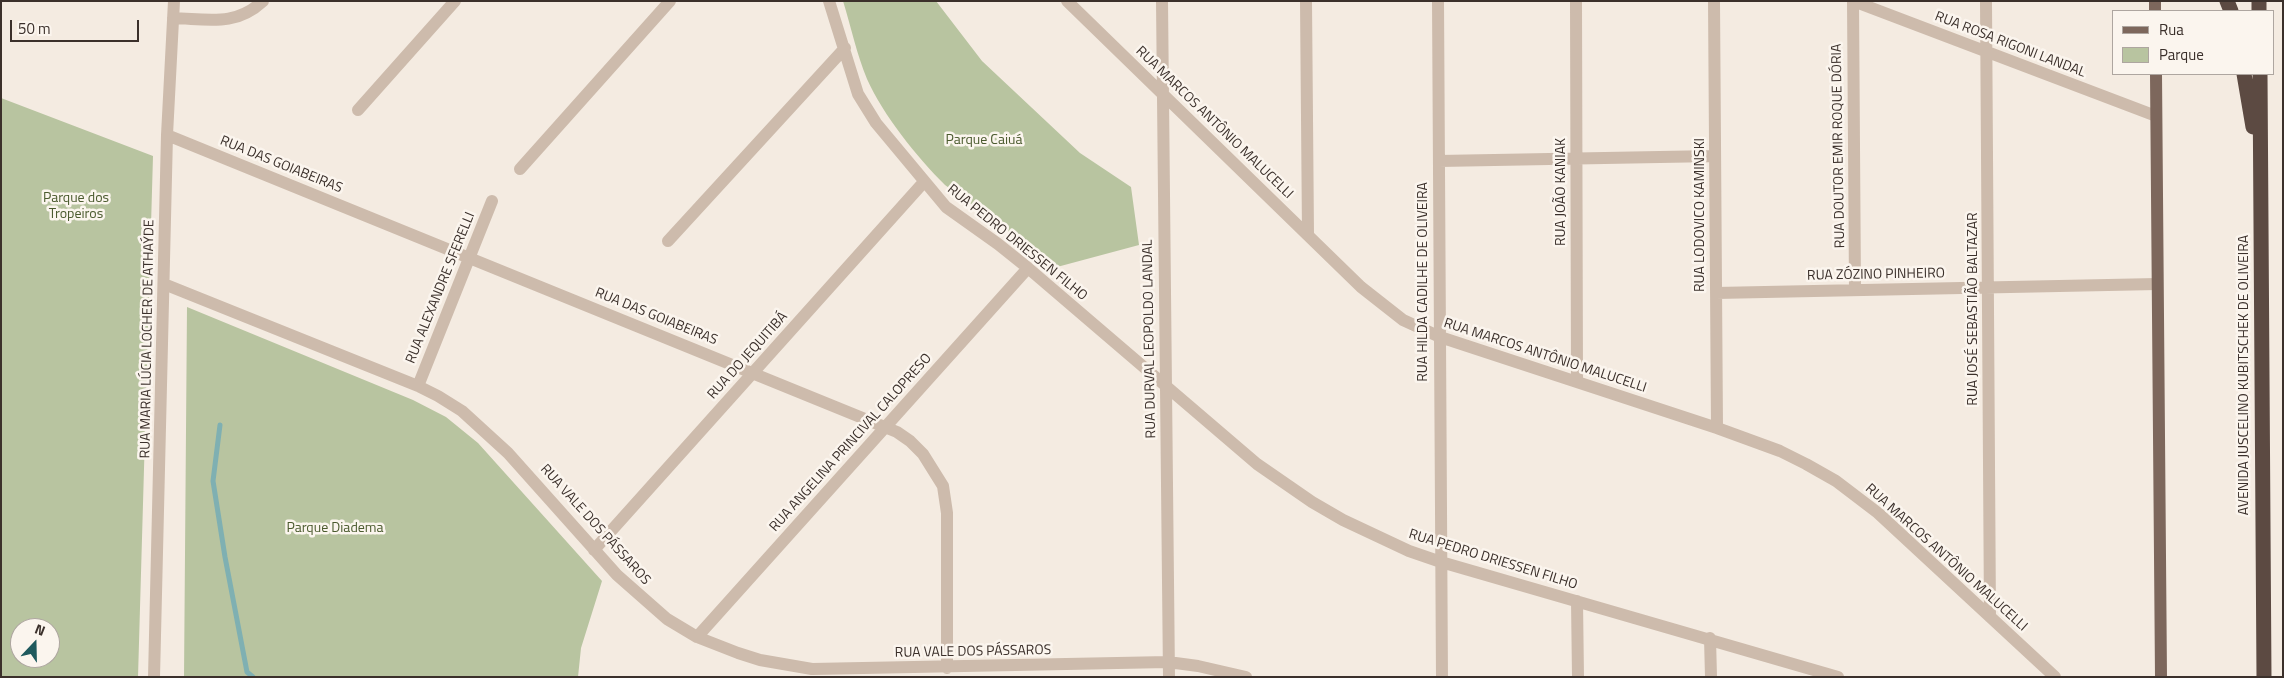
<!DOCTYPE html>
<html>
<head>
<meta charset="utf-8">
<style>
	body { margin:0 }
	#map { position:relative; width:2284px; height:678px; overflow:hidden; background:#f4ebe1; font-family:"Titillium Web",sans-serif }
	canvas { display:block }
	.frame { position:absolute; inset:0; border:2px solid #3b302b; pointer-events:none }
	.legend { position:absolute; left:2112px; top:10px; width:162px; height:65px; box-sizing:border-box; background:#fbf5ee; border:1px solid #aea6a0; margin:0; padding:6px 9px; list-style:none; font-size:15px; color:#3b302b }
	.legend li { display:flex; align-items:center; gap:10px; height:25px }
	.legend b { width:25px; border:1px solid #aea6a0 }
	.north { position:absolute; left:10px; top:618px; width:50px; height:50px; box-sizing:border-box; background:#fbf5ee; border:1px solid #aea6a0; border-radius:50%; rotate:21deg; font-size:14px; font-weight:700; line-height:20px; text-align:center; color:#3b302b }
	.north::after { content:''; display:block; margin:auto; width:18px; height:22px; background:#1f5a5e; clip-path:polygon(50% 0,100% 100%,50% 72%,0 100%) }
	.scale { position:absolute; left:10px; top:20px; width:129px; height:22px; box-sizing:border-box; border:2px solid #3b302b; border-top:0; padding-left:6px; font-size:15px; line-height:18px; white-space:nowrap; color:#3b302b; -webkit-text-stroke:4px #fbf5ee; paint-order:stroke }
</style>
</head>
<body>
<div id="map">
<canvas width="2284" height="678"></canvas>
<div class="frame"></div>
<ul class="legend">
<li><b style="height:6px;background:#7d675c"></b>Rua</li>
<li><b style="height:14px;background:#b8c4a0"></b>Parque</li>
</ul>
<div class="north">N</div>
<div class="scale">50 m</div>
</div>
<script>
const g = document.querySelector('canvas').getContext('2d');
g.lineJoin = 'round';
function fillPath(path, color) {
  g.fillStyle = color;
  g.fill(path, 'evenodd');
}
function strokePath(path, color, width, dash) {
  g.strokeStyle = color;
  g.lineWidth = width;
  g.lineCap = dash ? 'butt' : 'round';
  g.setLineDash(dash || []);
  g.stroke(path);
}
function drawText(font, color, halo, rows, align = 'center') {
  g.font = font + ' "Titillium Web",sans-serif';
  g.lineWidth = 5;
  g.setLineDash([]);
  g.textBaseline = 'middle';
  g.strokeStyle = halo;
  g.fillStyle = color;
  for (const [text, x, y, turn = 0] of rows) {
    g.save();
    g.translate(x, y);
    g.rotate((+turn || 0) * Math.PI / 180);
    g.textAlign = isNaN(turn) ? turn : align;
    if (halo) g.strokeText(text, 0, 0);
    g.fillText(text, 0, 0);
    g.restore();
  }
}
const green = new Path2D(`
	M 843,1 L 936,1 L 982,61 L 1080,153 L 1131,187 L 1139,245 L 1057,267 L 945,185 C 917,157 883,115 867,79 C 857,55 851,27 843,1 Z
	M 1,98 L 153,156 L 138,677 L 1,677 ZM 20,628 L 50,628 L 50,658 L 20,658 Z
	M 187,307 L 413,400 L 446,417 L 478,443 L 602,581 L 581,648 L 578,677 L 184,677 Z`);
const stream = new Path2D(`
	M 220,425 L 213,481 L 225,557 L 247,672 L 253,677`);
const minor = new Path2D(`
	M 829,1 L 858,94 L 876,123 L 946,207 L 998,244 L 1028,268 L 1257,464 L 1312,502 L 1343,520 L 1409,551 L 1441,562 L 1838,677
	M 1067,1 L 1361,287 L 1403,320 L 1440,337 L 1717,428 L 1780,451 L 1806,464 L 1836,481 L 1878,513 L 2055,677
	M 1162,1 L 1169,677
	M 1306,1 L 1308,234
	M 1438,1 L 1442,677
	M 1576,1 L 1577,382
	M 1714,1 L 1717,428
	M 1853,1 L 2156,116
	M 1853,1 L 1855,290
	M 1986,1 L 1990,617
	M 173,18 C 208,19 235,27 263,1
	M 358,110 L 455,1
	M 167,135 L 897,432 L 910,441 L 923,454 L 943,486 L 947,513 L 947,668
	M 1439,161 L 1715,156
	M 520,169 L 670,1
	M 668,241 L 845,48
	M 164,284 L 418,386 L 438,396 L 462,411 L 508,453 L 617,575 L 667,619 L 697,637 L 738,653 L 760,660 L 812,669 L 1168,662 L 1198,666 L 1246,677
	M 1716,293 L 2157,284
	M 418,386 L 492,201
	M 594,550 L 923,183
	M 1577,601 L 1578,677
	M 697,637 L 1028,268
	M 1710,638 L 1711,677
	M 154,677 L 167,135 L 174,1`);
const major = new Path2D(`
	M 2155,1 L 2155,11
	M 2156,74 L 2161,677`);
const highway = new Path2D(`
	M 2227,1 L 2231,11
	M 2259,1 L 2259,11
	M 2244,74 L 2253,127
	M 2260,74 L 2264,677`);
const streetNames = [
	["RUA ROSA RIGONI LANDAL",2010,45,21],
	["RUA MARCOS ANTÔNIO MALUCELLI",1214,123,44],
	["RUA DOUTOR EMIR ROQUE DÓRIA",1839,146,-91],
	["RUA DAS GOIABEIRAS",281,165,22],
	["RUA JOÃO KANIAK",1562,192,-90],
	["RUA LODOVICO KAMINSKI",1701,215,-90],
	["RUA PEDRO DRIESSEN FILHO",1017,243,39],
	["RUA ZÓZINO PINHEIRO",1876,275,-1],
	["RUA HILDA CADILHE DE OLIVEIRA",1424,282,-90],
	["RUA ALEXANDRE SFERELLI",441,288,-68],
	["RUA JOSÉ SEBASTIÃO BALTAZAR",1974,309,-90],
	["RUA DAS GOIABEIRAS",656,317,22],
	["RUA MARIA LÚCIA LOCHER DE ATHAÝDE",148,339,-89],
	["RUA DURVAL LEOPOLDO LANDAL",1150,339,-91],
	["RUA DO JEQUITIBÁ",748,356,-48],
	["RUA MARCOS ANTÔNIO MALUCELLI",1545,356,18],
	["AVENIDA JUSCELINO KUBITSCHEK DE OLIVEIRA",2245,375,-90],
	["RUA ANGELINA PRINCIVAL CALOPRESO",851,443,-48],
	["RUA VALE DOS PÁSSAROS",595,525,48],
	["RUA MARCOS ANTÔNIO MALUCELLI",1946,558,42],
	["RUA PEDRO DRIESSEN FILHO",1493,560,17],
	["RUA VALE DOS PÁSSAROS",973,652,-1]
];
const parkNames = [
	["Parque Caiuá",984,141],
	["Parque dos",76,199],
	["Tropeiros",76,215],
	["Parque Diadema",335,529]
];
fillPath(green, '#b8c4a0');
strokePath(stream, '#7fb0b2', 5);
strokePath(minor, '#cdbbac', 12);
strokePath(major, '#7d675c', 12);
strokePath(highway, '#5c4a42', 15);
drawText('14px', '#3b302b', '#fbf5ee', streetNames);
drawText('14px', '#4a5a2e', '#fbf5ee', parkNames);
</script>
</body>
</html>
